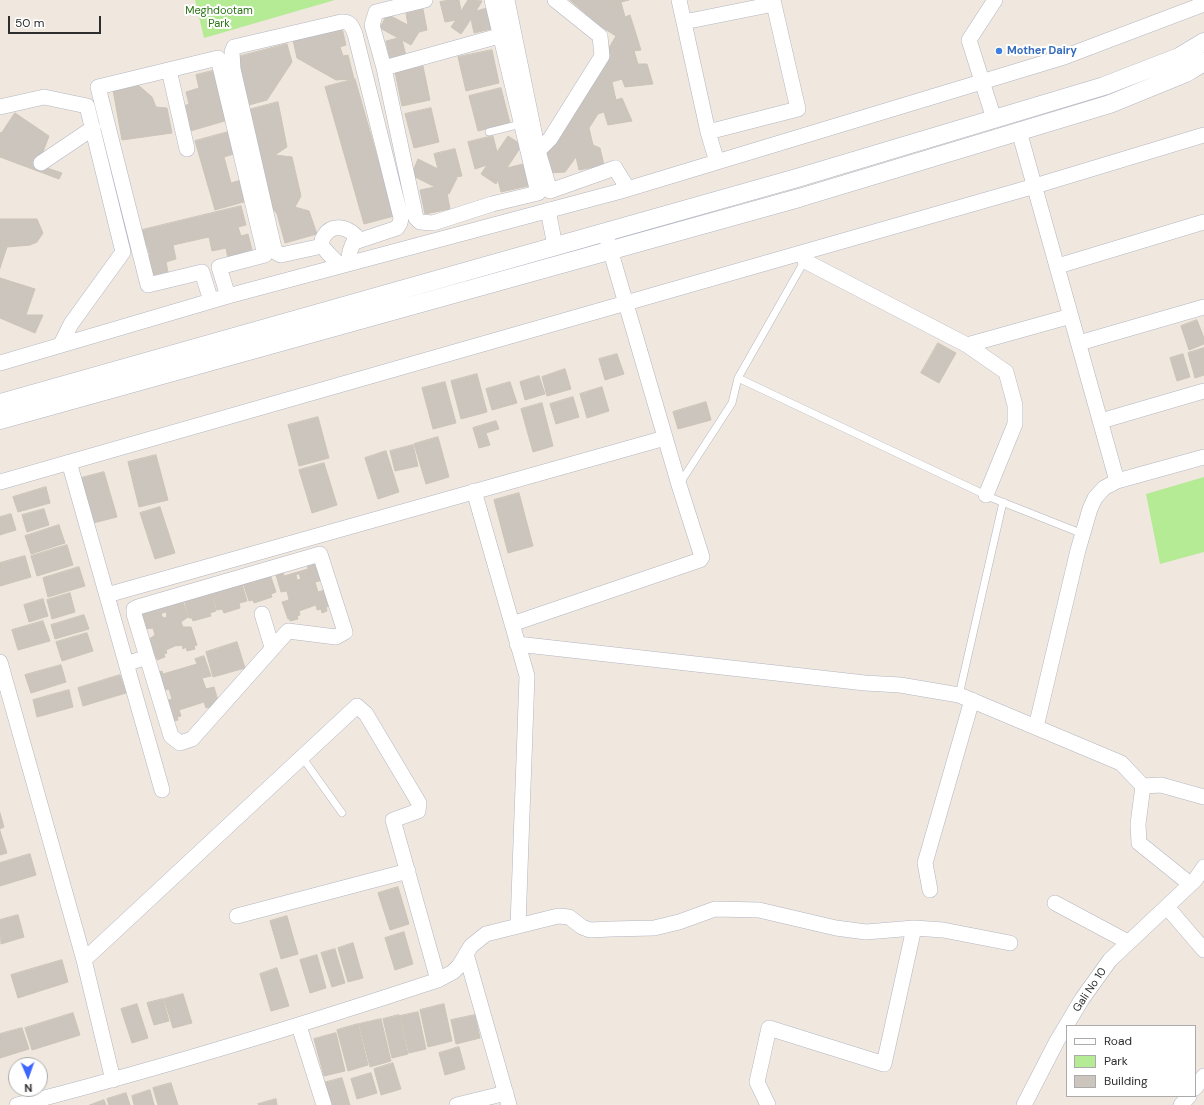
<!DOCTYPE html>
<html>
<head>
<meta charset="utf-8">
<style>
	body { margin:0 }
	#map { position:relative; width:1204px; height:1105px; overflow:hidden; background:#f0e8de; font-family:"DM Sans",sans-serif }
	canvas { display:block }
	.legend { position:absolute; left:1066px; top:1025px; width:130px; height:72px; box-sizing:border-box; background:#fff; border:1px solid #ababab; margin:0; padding:5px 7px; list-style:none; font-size:12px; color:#2d2d2d }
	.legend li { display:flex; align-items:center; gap:8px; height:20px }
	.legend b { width:20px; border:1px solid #ababab }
	.north { position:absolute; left:8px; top:1057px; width:40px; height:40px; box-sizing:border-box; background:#fff; border:1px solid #ababab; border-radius:50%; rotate:178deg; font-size:11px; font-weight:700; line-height:16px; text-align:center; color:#2d2d2d }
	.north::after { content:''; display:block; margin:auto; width:14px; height:18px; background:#3c66ff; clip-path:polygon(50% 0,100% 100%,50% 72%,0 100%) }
	.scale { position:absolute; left:8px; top:16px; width:93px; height:18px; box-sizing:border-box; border:2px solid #2d2d2d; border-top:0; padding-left:5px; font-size:12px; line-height:14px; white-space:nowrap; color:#2d2d2d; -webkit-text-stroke:3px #fff; paint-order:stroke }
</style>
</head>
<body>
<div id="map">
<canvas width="1204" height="1105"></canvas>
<ul class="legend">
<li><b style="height:5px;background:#fff"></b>Road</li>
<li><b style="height:11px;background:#b5eb95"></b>Park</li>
<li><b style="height:11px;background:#cbc5bd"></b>Building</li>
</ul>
<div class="north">N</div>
<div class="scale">50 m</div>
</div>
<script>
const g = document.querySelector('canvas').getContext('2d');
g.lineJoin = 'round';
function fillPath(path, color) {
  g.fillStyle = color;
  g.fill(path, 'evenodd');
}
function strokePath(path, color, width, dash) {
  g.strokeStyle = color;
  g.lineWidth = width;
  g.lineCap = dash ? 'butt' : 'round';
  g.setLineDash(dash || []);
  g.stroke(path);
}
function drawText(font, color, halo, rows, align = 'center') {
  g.font = font + ' "DM Sans",sans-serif';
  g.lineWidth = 4;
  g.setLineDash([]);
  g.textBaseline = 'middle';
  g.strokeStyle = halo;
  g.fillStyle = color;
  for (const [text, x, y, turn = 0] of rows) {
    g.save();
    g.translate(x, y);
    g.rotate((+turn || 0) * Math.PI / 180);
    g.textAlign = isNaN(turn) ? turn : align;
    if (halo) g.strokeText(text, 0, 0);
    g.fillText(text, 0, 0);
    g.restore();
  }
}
const green = new Path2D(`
	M 195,0 L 335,0 L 204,38 Z
	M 1204,477 L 1204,552 L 1160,564 L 1146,494 Z`);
const building = new Path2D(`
	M 450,0 L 459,0 L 461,11 L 468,0 L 482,1 L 476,11 L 487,8 L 491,29 L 474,33 L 471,19 L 461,34 L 451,27 L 456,20 L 445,22 L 440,2 Z
	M 570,0 L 629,0 L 621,2 L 625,17 L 630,15 L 641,50 L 634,51 L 638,64 L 647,64 L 653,84 L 625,87 L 622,79 L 612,82 L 616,100 L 622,98 L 632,121 L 608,125 L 604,112 L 598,114 L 589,128 L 593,145 L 600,148 L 604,165 L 579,170 L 576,157 L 565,172 L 549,173 L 547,150 L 616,36 L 600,26 Z
	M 423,9 L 427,30 L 419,32 L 411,45 L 402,40 L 406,56 L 390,60 L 386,41 L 398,38 L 380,28 L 387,14 L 408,25 L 406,13 Z
	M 342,28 L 346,45 L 340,47 L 343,56 L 348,55 L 354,79 L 336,80 L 297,58 L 293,40 Z
	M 287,44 L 292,62 L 267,100 L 249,105 L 237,57 Z
	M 492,50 L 499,83 L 466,91 L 458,57 Z
	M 423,66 L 430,100 L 402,106 L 395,72 Z
	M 216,70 L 228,120 L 187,132 L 181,107 L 189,104 L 186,92 L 199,88 L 196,75 Z
	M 355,79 L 394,216 L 364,224 L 325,87 Z
	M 137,84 L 152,97 L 156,107 L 167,108 L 172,133 L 122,140 L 113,90 Z
	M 501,88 L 510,123 L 478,131 L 469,96 Z
	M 278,102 L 287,147 L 275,155 L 292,157 L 301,196 L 295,207 L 309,211 L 317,234 L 285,243 L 277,214 L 270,205 L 248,110 Z
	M 431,108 L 439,142 L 414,148 L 405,114 Z
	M 15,113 L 49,136 L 38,165 L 62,173 L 59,179 L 0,157 L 0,133 L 2,132 Z
	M 228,132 L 234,154 L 224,157 L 231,183 L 241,180 L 247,201 L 215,210 L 195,141 Z
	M 493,136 L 497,152 L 508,136 L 522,145 L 507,168 L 523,164 L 528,186 L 501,192 L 498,180 L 496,184 L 481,174 L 487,165 L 475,169 L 468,142 Z
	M 455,149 L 462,176 L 456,177 L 457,178 L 449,194 L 447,193 L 450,209 L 425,214 L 420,190 L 435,187 L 411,175 L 418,159 L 438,169 L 434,154 Z
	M 241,206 L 246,225 L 238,227 L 241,236 L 248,234 L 253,254 L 228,259 L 226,248 L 212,251 L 209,237 L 173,245 L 176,259 L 166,262 L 168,272 L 149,276 L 144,257 L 150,256 L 147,246 L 142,247 L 138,231 Z
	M 0,219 L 37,219 L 43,233 L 37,242 L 30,245 L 7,247 L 0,268 Z
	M 0,278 L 35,289 L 26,315 L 43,315 L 35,333 L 0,318 Z
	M 1197,320 L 1204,338 L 1204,344 L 1189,350 L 1181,326 Z
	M 938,343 L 956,353 L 939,383 L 921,373 Z
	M 1204,348 L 1204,375 L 1195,378 L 1188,353 Z
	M 617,354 L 624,374 L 605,380 L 599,359 Z
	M 1183,354 L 1190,377 L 1177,381 L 1170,358 Z
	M 565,369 L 571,389 L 547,396 L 542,377 Z
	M 477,374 L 487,412 L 461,419 L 451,381 Z
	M 539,376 L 545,394 L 525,400 L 520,382 Z
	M 445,382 L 456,423 L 433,429 L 422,388 Z
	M 510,382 L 517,403 L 492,410 L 486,389 Z
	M 602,387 L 609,411 L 587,418 L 580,394 Z
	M 573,397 L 579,417 L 556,424 L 550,404 Z
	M 706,402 L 711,420 L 678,429 L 673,412 Z
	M 542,403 L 553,446 L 533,452 L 521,409 Z
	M 318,417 L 329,458 L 299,466 L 288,425 Z
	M 496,421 L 499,429 L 486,433 L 490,445 L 479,448 L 473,428 Z
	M 438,437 L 449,477 L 426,484 L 414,444 Z
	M 413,445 L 418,466 L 395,471 L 390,451 Z
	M 386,451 L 399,492 L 378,499 L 365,458 Z
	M 156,455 L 168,500 L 139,507 L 128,462 Z
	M 324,463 L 337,505 L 312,513 L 299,470 Z
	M 104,472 L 117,517 L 93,523 L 81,478 Z
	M 46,487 L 50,503 L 18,512 L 13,497 Z
	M 519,493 L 533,546 L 508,553 L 494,500 Z
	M 160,507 L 175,553 L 155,559 L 140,513 Z
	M 44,509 L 49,525 L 27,532 L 22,515 Z
	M 11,514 L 16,530 L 0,535 L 0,517 Z
	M 59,525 L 65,543 L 31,554 L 25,536 Z
	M 67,545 L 73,565 L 37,576 L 31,556 Z
	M 25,556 L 31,577 L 0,586 L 0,563 Z
	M 317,561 L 323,580 L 315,582 L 318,592 L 325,590 L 330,606 L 326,607 L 327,611 L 322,613 L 321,609 L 317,610 L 316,605 L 299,611 L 300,615 L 297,616 L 298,619 L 290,621 L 290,619 L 288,619 L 282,602 L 289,600 L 287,591 L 281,592 L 276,575 L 283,573 L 284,576 L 308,569 L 307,564 ZM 299,574 L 301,579 L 297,580 L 296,575 Z
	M 79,567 L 85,586 L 48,597 L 43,578 Z
	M 270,574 L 276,592 L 271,594 L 272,597 L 254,603 L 253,600 L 249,601 L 243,583 Z
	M 241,581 L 247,601 L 239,603 L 240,608 L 224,613 L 222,609 L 217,610 L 211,590 Z
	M 210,588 L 216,611 L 210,613 L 211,616 L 193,621 L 192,618 L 189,618 L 183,596 Z
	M 70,593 L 75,612 L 52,619 L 47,600 Z
	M 181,596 L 188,617 L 181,622 L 183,627 L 191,627 L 197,645 L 194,646 L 195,649 L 187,651 L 186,647 L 183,649 L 182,645 L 177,646 L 177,645 L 166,650 L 167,653 L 164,654 L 165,657 L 157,660 L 157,658 L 154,658 L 148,640 L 155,635 L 153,628 L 145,629 L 139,609 L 154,608 L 154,610 L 170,606 L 169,603 ZM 166,612 L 167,617 L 163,618 L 161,614 Z
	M 43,599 L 48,616 L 29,622 L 24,605 Z
	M 84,615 L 89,629 L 55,639 L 51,625 Z
	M 43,621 L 50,641 L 18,650 L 12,630 Z
	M 87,633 L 93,651 L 62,661 L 56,642 Z
	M 237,642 L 245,668 L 213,677 L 206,652 Z
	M 204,656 L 211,676 L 202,678 L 206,689 L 214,687 L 219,704 L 210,711 L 209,707 L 206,708 L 204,702 L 179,710 L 181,716 L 177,717 L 178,720 L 170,722 L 162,702 L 172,699 L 169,689 L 159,692 L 153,674 L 162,671 L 163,674 L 197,664 L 195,659 Z
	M 61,665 L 66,682 L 31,693 L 25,675 Z
	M 120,675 L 126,693 L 83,706 L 78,688 Z
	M 69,690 L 73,707 L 37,717 L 33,700 Z
	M 0,813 L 4,827 L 0,829 Z
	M 0,831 L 7,853 L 0,855 Z
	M 30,854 L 36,875 L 0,886 L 0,863 Z
	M 398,887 L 409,924 L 390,930 L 378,893 Z
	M 18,915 L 24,937 L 1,944 L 0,920 Z
	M 287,916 L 298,954 L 281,959 L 270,921 Z
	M 404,932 L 413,964 L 395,970 L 385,938 Z
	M 353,943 L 363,978 L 348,982 L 338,948 Z
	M 335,949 L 345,983 L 332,987 L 321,953 Z
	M 317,955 L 326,988 L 310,993 L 300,960 Z
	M 62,960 L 68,982 L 18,998 L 11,975 Z
	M 277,968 L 289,1006 L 271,1011 L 260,974 Z
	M 183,994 L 192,1023 L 173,1028 L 164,999 Z
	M 163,999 L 169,1021 L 154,1025 L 147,1003 Z
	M 137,1004 L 148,1038 L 132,1043 L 121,1009 Z
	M 444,1004 L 452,1041 L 428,1047 L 420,1010 Z
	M 418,1012 L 426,1049 L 409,1053 L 400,1016 Z
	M 73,1013 L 80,1035 L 32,1050 L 25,1028 Z
	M 399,1015 L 408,1054 L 392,1058 L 383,1019 Z
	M 475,1015 L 480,1038 L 456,1044 L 451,1020 Z
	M 381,1019 L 391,1061 L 370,1067 L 359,1024 Z
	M 358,1024 L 368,1065 L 348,1071 L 337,1030 Z
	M 22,1028 L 29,1049 L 0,1058 L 0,1034 Z
	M 336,1033 L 345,1071 L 324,1076 L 314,1039 Z
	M 459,1047 L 465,1069 L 445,1075 L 439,1053 Z
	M 393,1063 L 401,1089 L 381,1095 L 374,1069 Z
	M 371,1073 L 377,1093 L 357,1099 L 351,1079 Z
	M 342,1078 L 350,1105 L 329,1105 L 323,1083 Z
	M 171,1083 L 178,1105 L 158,1105 L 153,1088 Z
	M 150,1090 L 154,1105 L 134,1105 L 132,1096 Z
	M 126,1093 L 130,1105 L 109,1105 L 107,1099 Z
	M 276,1099 L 277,1105 L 259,1105 L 258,1104 Z
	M 104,1100 L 106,1105 L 90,1105 Z`);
const service = new Path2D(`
	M 489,132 L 521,124
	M 805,260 L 738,378 L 992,498 L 1083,534
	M 680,483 L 732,403 L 738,378
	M 959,695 L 1003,502
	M 302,757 L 342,813`);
const minor = new Path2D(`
	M 425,0 L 376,12 L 372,25 L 384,68 L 416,218 L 420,222 L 433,223 L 492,204 L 538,193 L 492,0
	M 507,0 L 538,151 L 550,191 L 615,168 L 628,189
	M 679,0 L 708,132 L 717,162
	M 684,22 L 774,4
	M 384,68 L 499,36
	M 169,70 L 187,149
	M 0,107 L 44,97 L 87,106 L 123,252 L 71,324 L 61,344
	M 994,119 L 969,40 L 995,0
	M 1019,131 L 1117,481
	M 708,132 L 798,109 L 773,0
	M 538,151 L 550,139 L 602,56 L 600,36 L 555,0
	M 41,163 L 93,128
	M 548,210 L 555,246
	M 322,246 L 281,255 L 277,253 L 274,248 L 233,69 L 232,52 L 234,47 L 341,22 C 350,21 352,26 355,34 L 401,218 L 400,223 L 397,228 L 355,242
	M 805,261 L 967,345
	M 340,266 C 336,261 323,249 322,245 C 321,241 322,239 324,236 C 332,223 347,227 356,236 L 350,251 L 348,264
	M 1058,266 L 1204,222
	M 211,301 L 202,272 L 148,285 L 98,87 L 218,58 L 265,255 L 219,267 L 228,296
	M 1079,343 L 1204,307
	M 0,363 L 228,296 L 621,191 L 1064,57 L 1204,4
	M 1101,421 L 1204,391
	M 69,462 L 162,790
	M 0,482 L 1035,186 L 1204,135
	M 474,491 L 527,676 L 518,925
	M 986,495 L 1015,424 L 1015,405 L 1006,372 L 967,345 L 1071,316
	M 107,595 L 665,438
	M 262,614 L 272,647
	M 512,624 L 700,560 L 702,557 L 679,485 L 605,232
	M 517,644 L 865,683 L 900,685 L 959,695 L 1121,763 L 1143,786 L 1138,824 L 1139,843 L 1190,884
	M 0,662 L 84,960 L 113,1080
	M 126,664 L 147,657 L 134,614 L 134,609 L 138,607 L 320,554 L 345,632 L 336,637 L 288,631 L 192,739 L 180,743 L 171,736 L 147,657
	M 1036,727 L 1078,550 L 1090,509 L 1095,498 L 1104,488 L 1117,481 L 1204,457
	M 1143,786 L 1161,785 L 1204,797
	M 930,890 L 925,863 L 972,700
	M 1055,903 L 1128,942
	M 1167,907 L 1204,950
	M 237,916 L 408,871
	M 466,954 L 509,1105
	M 84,960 L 357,706 L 366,714 L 419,803 L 418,811 L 393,820 L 438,980
	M 299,1026 L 324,1105
	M 1195,1088 L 1204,1076
	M 17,1105 C 159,1069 299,1026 438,980 L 453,972 L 459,966 L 471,946 L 486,934 L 558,916 L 569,917 L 582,927 L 590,930 L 611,929 L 654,928 L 679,922 L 715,909 L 759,910 L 836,928 L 866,932 L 914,928 L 943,930 L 1010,943
	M 457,1105 L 506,1093
	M 768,1105 L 757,1082 L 769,1028 L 884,1064 L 914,928
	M 1024,1105 L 1057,1041 L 1082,999 L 1110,960 L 1195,880 L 1204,867
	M 1181,1105 L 1189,1096`);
const tertiary = new Path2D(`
	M 0,403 L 797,178 L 1104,86 L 1179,57 L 1204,42
	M 0,420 L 799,198 L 1110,104 L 1186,73 L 1204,62`);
const markers = [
	[999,51,4,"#3f7fe0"]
];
const parkNames = [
	["Meghdootam",219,11],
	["Park",219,24]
];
const shopNames = [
	["Mother Dairy",1007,51]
];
const streetNames = [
	["Gali No 10",1090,990,-56]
];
fillPath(green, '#b5eb95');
fillPath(building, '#cbc5bd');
strokePath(building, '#ccc4b7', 1);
strokePath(service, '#b2b5c2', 8);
strokePath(minor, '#b2b5c2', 16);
strokePath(tertiary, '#b2b5c2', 19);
strokePath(service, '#fff', 7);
strokePath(minor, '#fff', 15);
strokePath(tertiary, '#fff', 18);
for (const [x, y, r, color] of markers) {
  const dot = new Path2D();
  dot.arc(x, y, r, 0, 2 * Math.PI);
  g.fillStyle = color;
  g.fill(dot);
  strokePath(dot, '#fff', 1.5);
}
drawText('11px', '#2a7413', '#fff', parkNames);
drawText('bold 11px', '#366cbe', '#fff', shopNames, 'left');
drawText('11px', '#2d2d2d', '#fff', streetNames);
</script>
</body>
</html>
